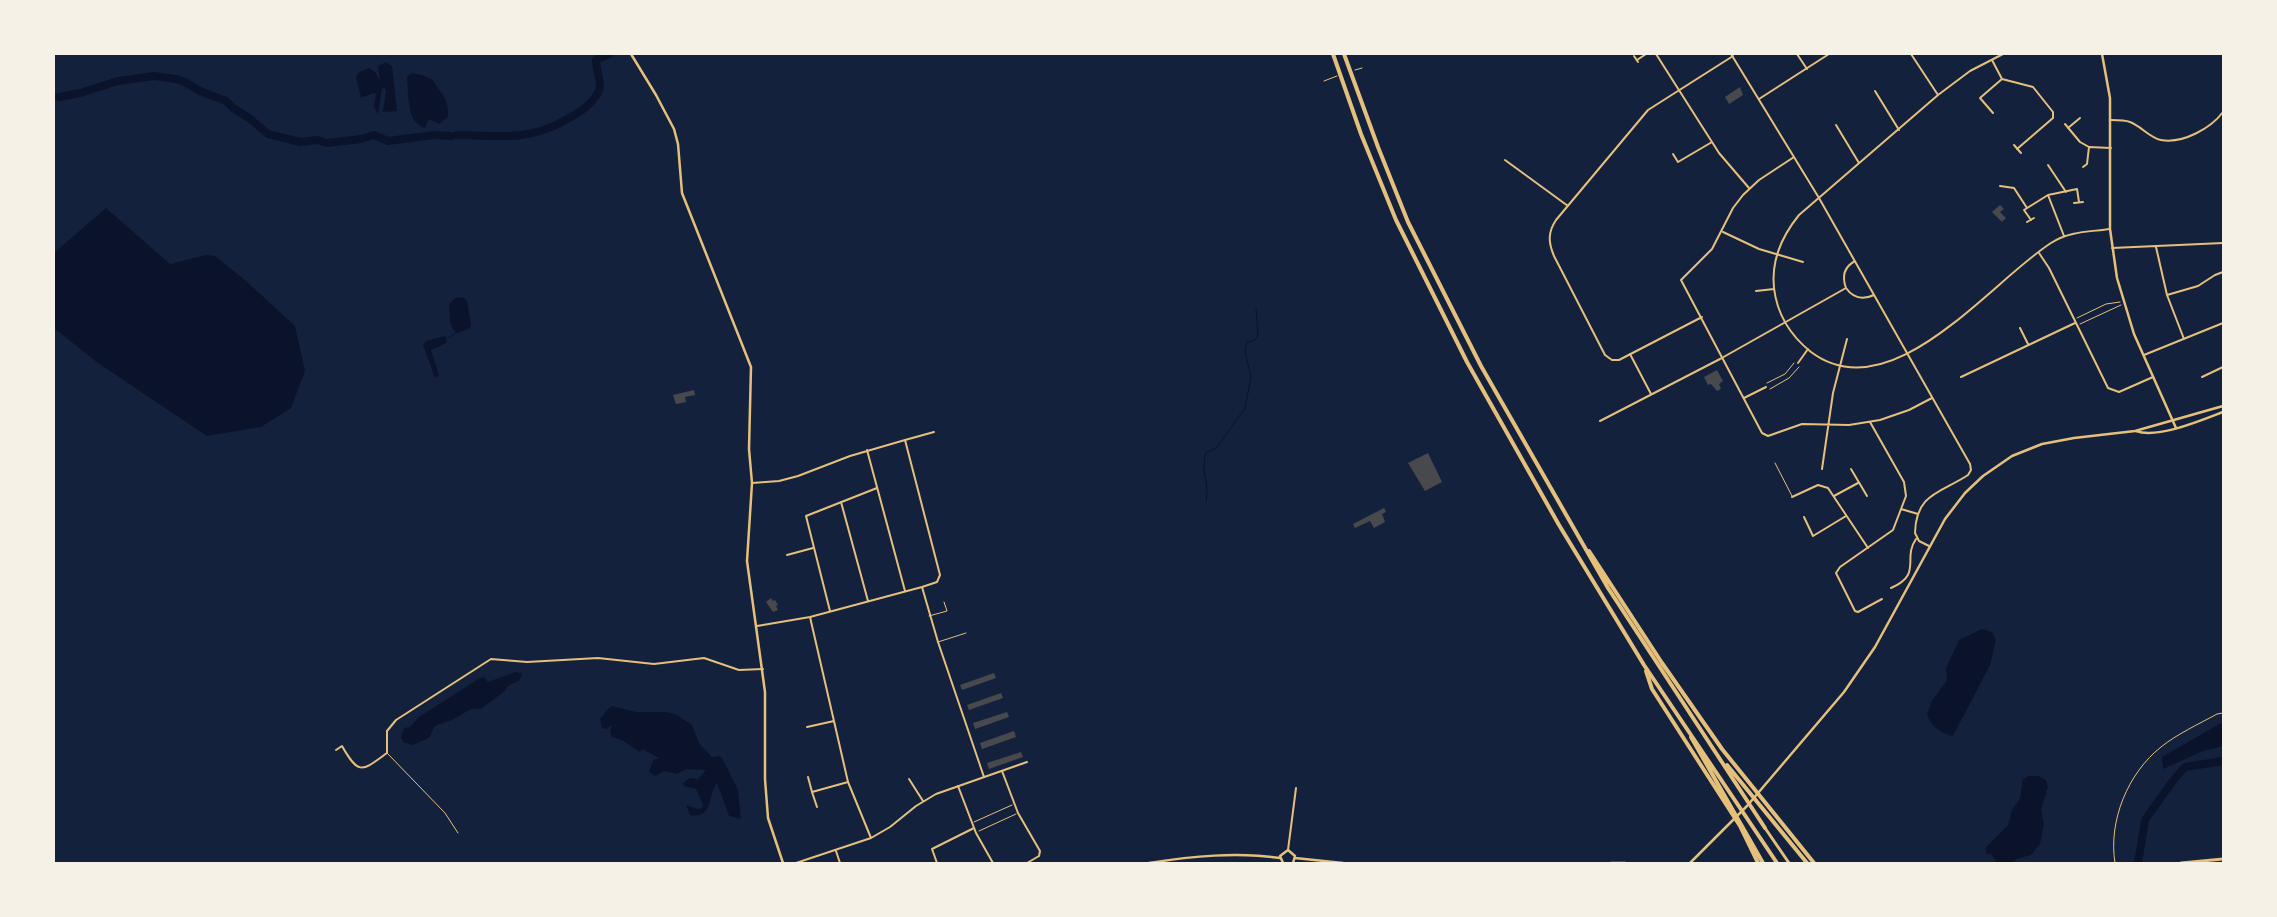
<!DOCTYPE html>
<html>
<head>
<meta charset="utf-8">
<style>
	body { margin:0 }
	#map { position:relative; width:2277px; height:917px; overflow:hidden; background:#14213d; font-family:Bitter,serif }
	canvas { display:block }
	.frame { position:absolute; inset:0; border:55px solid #f6f1e7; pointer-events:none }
</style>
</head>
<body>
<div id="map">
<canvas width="2277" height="917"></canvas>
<div class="frame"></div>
</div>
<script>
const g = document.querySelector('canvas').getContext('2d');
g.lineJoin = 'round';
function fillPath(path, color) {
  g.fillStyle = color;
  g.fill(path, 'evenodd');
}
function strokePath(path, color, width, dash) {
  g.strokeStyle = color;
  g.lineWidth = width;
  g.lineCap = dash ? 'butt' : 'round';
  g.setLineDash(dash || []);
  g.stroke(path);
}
const water = new Path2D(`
	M 386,62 L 392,66 L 397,111 L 383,112 L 386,89 L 382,88 L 378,114 L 374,107 L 376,94 L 373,93 L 361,98 L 356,77 L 359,72 L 369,68 L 375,72 L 380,81 L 378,66 Z
	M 411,73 L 422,75 L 433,80 C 441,95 449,97 448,117 L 439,124 L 429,119 L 425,128 C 406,122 409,96 407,80 L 407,77 Z
	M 106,208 L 170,264 L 206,255 L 215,256 L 246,281 L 295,326 L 305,371 L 291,408 L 261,427 L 207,436 L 98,363 L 54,328 L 54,253 Z
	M 463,297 L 467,301 L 471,325 L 470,328 L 458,333 C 448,328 450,314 449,304 L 455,298 Z
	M 445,336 L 447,341 L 446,343 L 431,350 L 439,375 L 435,378 L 423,345 L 426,341 Z
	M 1982,629 L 1992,632 L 1996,640 L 1990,665 L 1953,736 C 1940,733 1932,727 1927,715 L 1931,702 L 1947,680 L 1946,668 L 1959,640 Z
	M 515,672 L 522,673 L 520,680 L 508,686 L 505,691 L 481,709 L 471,709 L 452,720 L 437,725 L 434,727 L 430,737 L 413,745 L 403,742 L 401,737 L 404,728 L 410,727 L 419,717 L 480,678 L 484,677 L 488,682 Z
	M 612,706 L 636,712 L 667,712 L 677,715 L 692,725 L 699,743 L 712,757 L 719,756 L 722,758 L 738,790 L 741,819 L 729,816 L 717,783 C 708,794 713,820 690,815 L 686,805 L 698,809 L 702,808 L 703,804 L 696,789 L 684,786 L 683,783 L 690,778 L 698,779 L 706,770 L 686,769 L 677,774 L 664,771 L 655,776 L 649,772 L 653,760 L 659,758 L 642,749 L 640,752 C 629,746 624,739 612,737 L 610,731 L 612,725 L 606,729 L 602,728 L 600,719 L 608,709 Z
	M 2221,723 L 2223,724 L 2223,746 L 2203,751 L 2163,769 L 2162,757 Z
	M 2029,776 L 2038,776 L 2046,780 L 2048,787 L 2041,810 L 2044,824 L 2040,844 L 2031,855 L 2017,859 L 2012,863 L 1997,863 L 1991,854 L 1986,854 L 1986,847 L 2008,825 L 2012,810 L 2020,798 L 2023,779 Z`);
const stream = new Path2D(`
	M 447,339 L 457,332
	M 1206,502 C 1210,483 1200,472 1206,453 L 1217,447 L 1245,408 L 1251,377 L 1245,352 L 1247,342 L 1255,340 L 1258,334 L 1256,309`);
const river = new Path2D(`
	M 59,97 L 80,93 L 118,81 L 154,76 L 176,79 L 185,82 L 200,91 L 226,101 L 233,108 L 249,118 L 268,134 L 300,142 L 318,140 L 327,143 L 361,139 L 374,135 L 388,141 L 434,135 L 451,136
	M 457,135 C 509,136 536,142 582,110 C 588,106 599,95 600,87 C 600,78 596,69 596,60 L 609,54
	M 2138,863 L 2145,820 L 2172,782 L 2185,767 L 2223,761`);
const building = new Path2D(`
	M 1740,87 L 1743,95 L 1729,104 L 1725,97 Z
	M 2000,205 L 2004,209 L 2000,212 L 2006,218 L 2002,222 L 1992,212 Z
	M 1717,370 L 1723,381 L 1719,384 L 1721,389 L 1717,391 L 1711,384 L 1708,385 L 1704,377 Z
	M 694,390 L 695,395 L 685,397 L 686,402 L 676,404 L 673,395 Z
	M 1428,453 L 1442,482 L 1425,491 L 1408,463 Z
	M 1384,508 L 1386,512 L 1382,514 L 1385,522 L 1374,528 L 1370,521 L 1355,528 L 1353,524 Z
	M 771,598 L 773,601 L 775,600 L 778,605 L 776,606 L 778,610 L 773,612 L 766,602 Z
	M 994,673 L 996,678 L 962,690 L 960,685 Z
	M 1001,693 L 1003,698 L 969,710 L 967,705 Z
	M 1007,712 L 1009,717 L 975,729 L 973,723 Z
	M 1014,731 L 1016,737 L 982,749 L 980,743 Z
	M 1021,752 L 1023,757 L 989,769 L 987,763 Z`);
const path = new Path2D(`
	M 1355,70 L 1362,68
	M 1324,81 L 1337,76
	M 2077,318 L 2106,304 L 2120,302
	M 2080,324 L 2121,305
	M 1767,383 L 1785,374 L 1794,363
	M 1770,389 L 1789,378 L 1799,367
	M 974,822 L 1012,805
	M 979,831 L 1016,814
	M 2115,863 C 2108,821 2128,773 2161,747 C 2177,734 2199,724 2217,714 L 2223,713`);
const service = new Path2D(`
	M 1775,463 L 1792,496
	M 929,616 L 947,611 L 944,602
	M 938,642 L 966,633
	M 387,753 L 445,813 L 458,833`);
const minor = new Path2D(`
	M 1656,54 L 1719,153 L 1749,188
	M 1731,54 L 1819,198 L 1970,464 L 1971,470 L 1968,475 C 1941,493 1916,493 1915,533 L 1919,541 L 1929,546
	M 1797,54 L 1807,69
	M 1911,54 L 1938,95
	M 2003,54 L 1970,71 L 1938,95 L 1799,215 C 1782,236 1771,260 1774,288 C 1777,314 1791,336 1811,352 C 1891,412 1990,282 2051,243 C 2069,231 2089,232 2110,229
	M 1634,56 L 1638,62
	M 1637,60 L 1646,54
	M 1992,60 L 2002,79
	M 2002,79 L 2033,87 L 2053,112 L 2053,118 L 2017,149
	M 1875,91 L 1899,130
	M 1759,99 L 1829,54
	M 1993,113 L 1980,98 L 2002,79
	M 2111,120 C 2117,120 2125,120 2130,122 C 2141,126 2150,138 2161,140 C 2183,144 2211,128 2223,112
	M 2065,124 L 2080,142 L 2089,147
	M 1836,125 L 1859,163
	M 2068,128 L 2080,118
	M 2014,145 L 2021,153
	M 1673,154 L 1678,162 L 1712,142
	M 1794,157 L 1759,180 L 1743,195 L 1733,208 L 1712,249 L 1681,280 L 1762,433 L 1768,436 L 1802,424 L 1849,425 L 1880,420 L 1909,410 L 1932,398
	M 1505,160 L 1568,206
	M 2048,165 L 2066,192
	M 2083,167 L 2087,164 L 2089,147 L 2111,148
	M 2000,186 L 2014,188 L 2027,208
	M 2074,203 L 2083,202
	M 2031,220 L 2024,210 L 2048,195
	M 2027,222 L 2034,218
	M 1723,232 L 1759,249 L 1803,262
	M 2064,236 L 2048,195 L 2077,189 L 2079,202
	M 2156,247 L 2167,295 L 2184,339
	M 2112,248 L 2223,243
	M 2039,253 L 2049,268 L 2108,388 L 2119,392 L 2153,377
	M 1855,261 C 1844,267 1842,277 1846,288 C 1853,298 1863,300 1874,295
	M 1756,291 L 1774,289
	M 2167,295 L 2198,286 L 2215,275 L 2223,272
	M 1702,317 L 1619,360 L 1612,360 L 1605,355 L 1554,256 C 1548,242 1548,232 1556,220 L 1648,110 L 1733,56
	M 2020,328 L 2028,344
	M 1630,354 L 1651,394
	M 2144,355 L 2223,323
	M 1798,363 L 1808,349
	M 1961,377 L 2075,323
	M 2202,377 L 2223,367
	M 1744,398 L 1766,387
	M 1600,421 L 1720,359 L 1846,288
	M 1870,422 L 1904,482 L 1906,496 L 1893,530 L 1840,567 L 1836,573 L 1855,611 L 1858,612 L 1882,599
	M 905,440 L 934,432
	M 867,450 L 905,591
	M 1822,469 L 1833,393 L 1847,339
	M 1851,469 L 1867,496
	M 752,483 L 779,481 L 798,476 L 850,456 L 905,440 L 940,575 L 937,582 L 922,587 L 810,617 L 757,626
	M 1834,496 L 1858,483
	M 1792,497 L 1818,485 L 1828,488 L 1868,548
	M 841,502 L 868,601
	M 1901,509 L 1918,514
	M 1804,517 L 1813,536 L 1846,516
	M 787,555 L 813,548
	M 922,587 L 938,642 L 984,777
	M 1891,588 C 1923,574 1902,559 1916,539
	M 830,611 L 806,516 L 877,488
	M 810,617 L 848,782 L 871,838
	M 807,727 L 834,721
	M 336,750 L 342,746 C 359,776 362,771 387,753 L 387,731 L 396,720 L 491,659 L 527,662 L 598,658 L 654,664 L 704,658 L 739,670 L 763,669
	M 1002,771 L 1018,813 L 1040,851 L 1039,856 L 1027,863
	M 808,777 L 812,792
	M 909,779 L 923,801
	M 958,786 L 976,833 L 993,863
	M 817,807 L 812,792 L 848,782
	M 1288,850 L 1296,788
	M 836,851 L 840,863
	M 796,863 L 871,838 L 890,827 L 916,806 L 936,794 L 1027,762
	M 937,863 L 932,849 L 974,828`);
const tertiary = new Path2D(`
	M 631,54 L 656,95 L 674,129 L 678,144 L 682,193 L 751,367 L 749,449 L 752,483 L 747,561 L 765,692 L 765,779 L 768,818 L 783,863
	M 2102,54 L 2110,98 L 2110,229 L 2117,278 L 2134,334 L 2176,428`);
const secondary = new Path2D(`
	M 2136,431 C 2158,439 2202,420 2223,412
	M 1295,858 L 1343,863
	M 1149,863 C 1193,856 1236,852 1280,858
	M 1283,863 L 1280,856 L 1288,850 L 1295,856 L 1293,863
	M 1611,863 L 1625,863
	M 1690,863 L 1747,806 L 1844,692 L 1875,647 L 1945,519 L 1965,493 L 1983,476 L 2012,456 L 2042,444 L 2074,438 L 2135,431 L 2223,406`);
const trunk = new Path2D(`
	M 1765,828 L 1789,863
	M 2181,863 L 2223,859`);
const motorway = new Path2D(`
	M 1333,54 L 1361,134 L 1396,220 L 1467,362 L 1559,525 L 1644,665 L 1777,863
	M 1344,54 L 1378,147 L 1408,222 L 1481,366 L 1608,588 L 1765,828
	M 1589,551 L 1662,663 L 1722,749 L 1814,863
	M 1646,671 L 1652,689 L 1740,826 L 1758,863
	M 1691,737 L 1763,863
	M 1727,765 L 1807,863`);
fillPath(water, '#0b132b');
strokePath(stream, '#0b132b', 1);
strokePath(river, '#0b132b', 8);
fillPath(building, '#48494c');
strokePath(path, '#e5c07b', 1);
strokePath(service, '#e5c07b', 1);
strokePath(minor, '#e5c07b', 2);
strokePath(tertiary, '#e5c07b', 2.5);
strokePath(secondary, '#e5c07b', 2.5);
strokePath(trunk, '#e5c07b', 3);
strokePath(motorway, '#e5c07b', 4);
</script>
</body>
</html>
